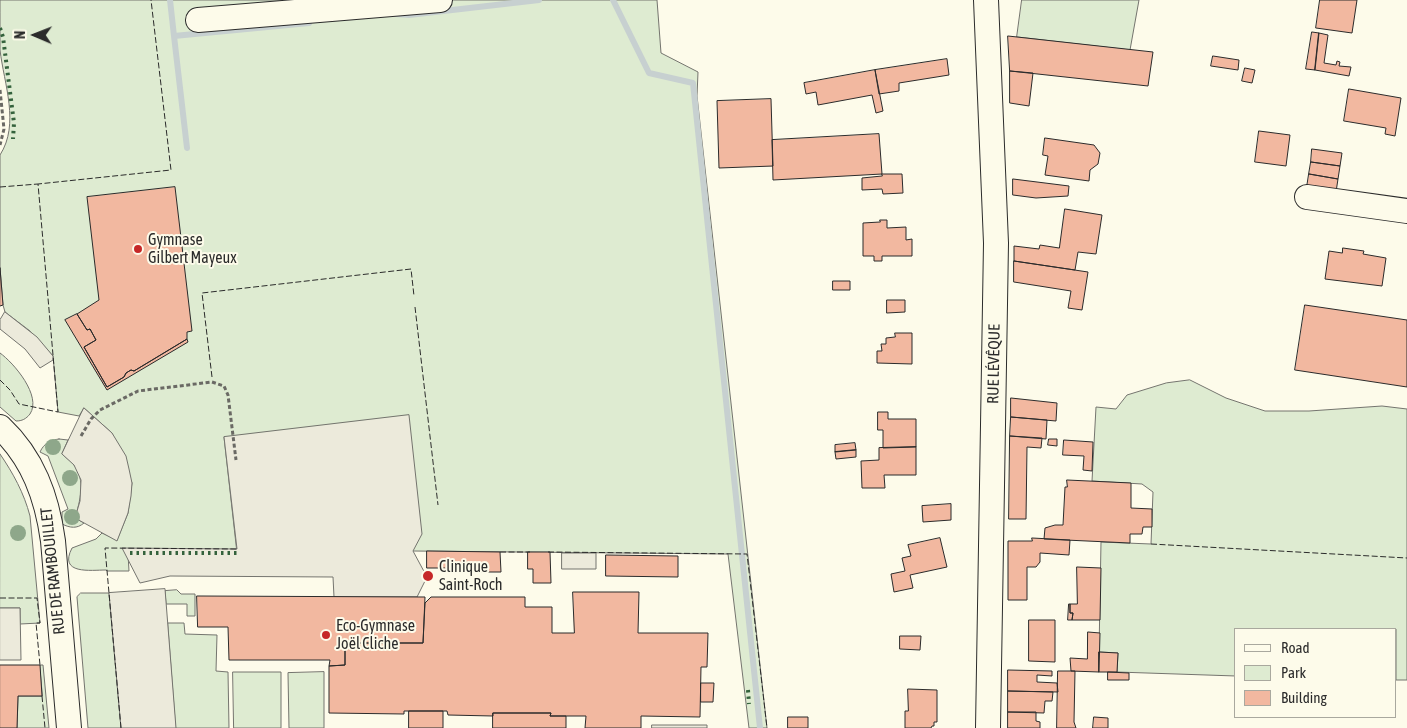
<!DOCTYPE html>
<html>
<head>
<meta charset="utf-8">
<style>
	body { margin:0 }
	#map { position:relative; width:1407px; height:728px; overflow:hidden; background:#fdfbea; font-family:"Asap Condensed",sans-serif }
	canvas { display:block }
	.legend { position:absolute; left:1234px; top:628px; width:162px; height:90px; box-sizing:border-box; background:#fdfbea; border:1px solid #a9a89e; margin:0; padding:6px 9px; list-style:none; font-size:15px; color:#2b2b2b }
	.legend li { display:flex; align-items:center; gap:10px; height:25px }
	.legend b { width:25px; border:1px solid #a9a89e }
	.north { position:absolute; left:10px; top:10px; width:50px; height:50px; -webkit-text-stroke:4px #fdfbea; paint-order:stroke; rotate:271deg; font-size:14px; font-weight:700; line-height:20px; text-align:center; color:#2b2b2b }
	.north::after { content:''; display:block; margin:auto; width:18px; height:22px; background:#2b2b2b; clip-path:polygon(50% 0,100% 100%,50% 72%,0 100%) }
</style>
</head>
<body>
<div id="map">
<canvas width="1407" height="728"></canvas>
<ul class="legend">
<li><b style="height:6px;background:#fdfbea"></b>Road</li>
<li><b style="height:14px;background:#deebd1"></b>Park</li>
<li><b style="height:14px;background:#f2b8a0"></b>Building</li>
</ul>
<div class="north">N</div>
</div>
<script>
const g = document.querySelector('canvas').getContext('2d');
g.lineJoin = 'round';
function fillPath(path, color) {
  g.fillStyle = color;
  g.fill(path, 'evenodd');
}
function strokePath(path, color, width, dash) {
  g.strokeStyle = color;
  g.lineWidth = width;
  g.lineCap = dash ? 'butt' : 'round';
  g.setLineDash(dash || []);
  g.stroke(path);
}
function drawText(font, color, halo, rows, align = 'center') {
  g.font = font + ' "Asap Condensed",sans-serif';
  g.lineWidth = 4;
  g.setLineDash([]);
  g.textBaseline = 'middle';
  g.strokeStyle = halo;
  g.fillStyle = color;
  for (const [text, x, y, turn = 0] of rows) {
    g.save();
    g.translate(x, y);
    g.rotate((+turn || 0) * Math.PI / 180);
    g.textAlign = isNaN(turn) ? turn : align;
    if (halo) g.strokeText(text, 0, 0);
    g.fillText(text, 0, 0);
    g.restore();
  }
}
const green = new Path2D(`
	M 0,0 L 657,0 L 661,53 L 698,72 L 697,96 L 767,728 L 749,728 L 728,554 L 413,551 L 224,437 L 237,553 L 128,554 L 129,571 L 107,571 L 106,570 C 91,570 58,575 72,548 L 96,539 L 102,533 L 117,540 L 128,513 L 132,483 L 112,433 L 84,408 L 79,416 L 58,412 L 53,356 L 30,331 L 5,312 L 3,305 L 0,268 L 0,155 C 20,124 4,84 0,50 C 0,34 0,16 0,0 Z
	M 1022,0 L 1139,0 L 1130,50 L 1017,37 Z
	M 0,353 C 14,363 42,396 30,414 C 26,419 22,421 16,421 L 0,407 Z
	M 1190,380 L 1226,398 L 1265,411 L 1309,411 L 1382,406 L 1407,409 L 1407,680 L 1396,680 L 1396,629 L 1236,629 L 1236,676 L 1117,672 L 1118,653 L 1099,652 L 1101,542 L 1151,544 L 1153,492 L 1142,484 L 1092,481 L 1096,407 L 1116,409 L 1127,395 L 1166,383 Z
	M 59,439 L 68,440 L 62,454 C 65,457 71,461 74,465 C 86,480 80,501 75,518 L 84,523 C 77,529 70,528 62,524 L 62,512 L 68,509 L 48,456 L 40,452 C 44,443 51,440 59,439 Z
	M 0,454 C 13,473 24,493 30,516 L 40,623 L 20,624 L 20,608 L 0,608 Z
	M 177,590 L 181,594 L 195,594 L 195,616 L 187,616 L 187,604 L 166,604 L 165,591 Z
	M 81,593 L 109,593 L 121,728 L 88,728 L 77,597 Z
	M 168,623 L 184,623 L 185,634 L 217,635 L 216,671 L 228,672 L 229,728 L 176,728 Z
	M 40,665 L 43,665 L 49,728 L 17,728 L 18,696 L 42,696 Z
	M 233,672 L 281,672 L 281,728 L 234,728 Z
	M 324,672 L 324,728 L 289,728 L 288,673 Z`);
const parking = new Path2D(`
	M 5,312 L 37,337 L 53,356 L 53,360 L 40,368 L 25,349 L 0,329 L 0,320 Z
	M 84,408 L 112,433 L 126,456 L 129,469 L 132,483 L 131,496 L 128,513 L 117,541 L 75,518 L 80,501 L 81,480 L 74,465 L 62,454 Z
	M 409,415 L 422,534 L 413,551 L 427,577 L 417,597 L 334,597 L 333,577 L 170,576 L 140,583 L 122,548 L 237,549 L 224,437 Z
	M 562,553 L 596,553 L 596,569 L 562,569 Z
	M 165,589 L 176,728 L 121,728 L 109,593 Z
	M 0,608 L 20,608 L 21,660 L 0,660 Z
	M 652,725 L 707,725 L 707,728 L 652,728 Z`);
const stream = new Path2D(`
	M 170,0 L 174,36
	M 613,0 L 649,73 L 693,83 L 760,728
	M 396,14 L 409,15 L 539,0
	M 187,148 L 174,36 L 309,23`);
const building = new Path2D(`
	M 1320,0 L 1357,0 L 1352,33 L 1316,28 Z
	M 1312,32 L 1319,33 L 1315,70 L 1306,69 Z
	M 1319,33 L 1328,35 L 1324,63 L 1336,65 L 1337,61 L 1340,62 L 1339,66 L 1351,67 L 1349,76 L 1315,70 Z
	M 1008,36 L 1153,52 L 1148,86 L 1010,71 Z
	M 1213,56 L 1239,60 L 1238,70 L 1211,66 Z
	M 947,59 L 949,75 L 899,83 L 899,91 L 879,94 L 875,70 Z
	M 1245,68 L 1255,70 L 1252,83 L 1242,81 Z
	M 875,70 L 883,111 L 876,113 L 872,95 L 818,105 L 816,92 L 806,94 L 804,83 Z
	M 1010,71 L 1033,73 L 1029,106 L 1010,103 Z
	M 1349,89 L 1401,98 L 1395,136 L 1385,134 L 1386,128 L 1344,121 Z
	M 771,99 L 773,166 L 719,168 L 717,101 Z
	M 1259,131 L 1290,135 L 1286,166 L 1255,162 Z
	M 879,134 L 882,174 L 773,180 L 772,140 Z
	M 1045,138 L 1094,145 L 1100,153 L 1098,164 L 1090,170 L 1089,181 L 1045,175 L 1048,156 L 1043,155 Z
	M 1312,149 L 1342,153 L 1340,166 L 1311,162 Z
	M 1311,162 L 1340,166 L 1338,179 L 1309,174 Z
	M 882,174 L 902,174 L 903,193 L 883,194 L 882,189 L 862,190 L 862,178 L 882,176 Z
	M 1309,174 L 1338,179 L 1336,192 L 1307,187 Z
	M 1013,179 L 1069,186 L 1068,196 L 1036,198 L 1013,195 Z
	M 175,187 L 192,331 L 187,332 L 187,339 L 134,371 L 131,370 L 126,373 L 124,377 L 107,387 L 84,347 L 96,340 L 90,329 L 87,330 L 77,314 L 99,300 L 87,197 Z
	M 1065,209 L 1102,215 L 1096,254 L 1078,252 L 1075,270 L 1014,261 L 1014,246 L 1039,249 L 1040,245 L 1059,248 Z
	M 880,220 L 887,220 L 887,228 L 906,227 L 906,240 L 912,239 L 912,256 L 882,256 L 882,261 L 874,261 L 874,256 L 863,256 L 863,223 L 880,222 Z
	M 1343,248 L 1364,251 L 1363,254 L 1386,258 L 1382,286 L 1325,279 L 1329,251 L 1342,253 Z
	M 1014,261 L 1088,272 L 1082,310 L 1068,308 L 1071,291 L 1014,282 Z
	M 0,268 L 3,305 L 0,306 Z
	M 833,281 L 850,281 L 850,290 L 833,290 Z
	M 887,300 L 905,300 L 905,312 L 887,313 Z
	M 1305,305 L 1407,320 L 1407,387 L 1295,370 Z
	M 77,314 L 87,330 L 90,329 L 96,340 L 84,347 L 107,387 L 124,377 L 126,373 L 131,370 L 134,371 L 187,339 L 188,342 L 107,390 L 65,320 Z
	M 895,333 L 912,333 L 912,364 L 877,363 L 877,351 L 882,351 L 881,344 L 886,344 L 886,338 L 895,337 Z
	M 1011,398 L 1057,403 L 1056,421 L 1011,417 Z
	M 878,412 L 888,412 L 888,419 L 916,419 L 916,447 L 883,448 L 883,430 L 878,430 Z
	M 1011,417 L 1047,420 L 1046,439 L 1010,436 Z
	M 1010,436 L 1042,438 L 1041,448 L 1027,447 L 1026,519 L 1009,519 Z
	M 1049,439 L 1057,439 L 1057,446 L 1048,445 Z
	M 1064,440 L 1093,442 L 1092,471 L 1083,470 L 1084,456 L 1063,455 Z
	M 855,443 L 856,450 L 835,452 L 835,445 Z
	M 916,447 L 916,475 L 884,475 L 885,488 L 862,488 L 861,461 L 879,460 L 879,448 Z
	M 856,450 L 856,457 L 836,459 L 835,452 Z
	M 1067,480 L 1131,483 L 1131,508 L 1152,509 L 1152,527 L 1143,527 L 1142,534 L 1130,534 L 1130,543 L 1044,539 L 1045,528 L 1055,525 L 1063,525 L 1065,487 L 1067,487 Z
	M 951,504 L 951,520 L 923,522 L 922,506 Z
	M 940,538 L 947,567 L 910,575 L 913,588 L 894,592 L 891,574 L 905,571 L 902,558 L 911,556 L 908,545 Z
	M 1032,538 L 1070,540 L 1069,555 L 1040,553 L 1040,562 L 1036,567 L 1027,567 L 1027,600 L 1008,600 L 1008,541 L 1032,541 Z
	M 427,551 L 500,552 L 501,572 L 450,572 L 445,568 L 427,568 Z
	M 528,552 L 550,552 L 551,583 L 533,583 L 533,569 L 528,569 Z
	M 606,555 L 678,556 L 678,577 L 606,576 Z
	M 1077,567 L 1101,568 L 1100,620 L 1072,620 L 1073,613 L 1070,613 L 1070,604 L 1077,604 Z
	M 573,592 L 639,592 L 638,633 L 708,633 L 707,667 L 701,667 L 700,717 L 641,716 L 641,728 L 585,728 L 586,716 L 550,716 L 551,713 L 493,713 L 493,716 L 448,715 L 447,711 L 404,711 L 404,714 L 329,713 L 329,666 L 345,665 L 345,643 L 423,643 L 425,603 L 431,597 L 525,597 L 525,607 L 552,607 L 552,633 L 574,633 Z
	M 197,596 L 425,597 L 423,643 L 345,643 L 345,665 L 329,666 L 330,660 L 229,660 L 228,627 L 198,627 Z
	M 1069,604 L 1070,604 L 1070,613 L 1073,613 L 1072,620 L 1068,620 Z
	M 1029,620 L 1055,620 L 1055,662 L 1029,661 Z
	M 1088,632 L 1100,633 L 1099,672 L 1071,671 L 1070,658 L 1087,659 Z
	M 900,636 L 921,636 L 920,650 L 900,649 Z
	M 1099,652 L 1118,653 L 1117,672 L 1099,672 Z
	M 0,665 L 40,665 L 42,696 L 18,696 L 17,728 L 0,728 Z
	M 1008,670 L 1052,671 L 1052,676 L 1037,675 L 1037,682 L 1057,683 L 1058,692 L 1008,691 Z
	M 1058,671 L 1075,671 L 1074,722 L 1076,728 L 1057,728 Z
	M 1108,672 L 1129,673 L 1129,680 L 1108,680 Z
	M 701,683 L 714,683 L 713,702 L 701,702 Z
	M 908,689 L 937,690 L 937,722 L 934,722 L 934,726 L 932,726 L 931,728 L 905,728 L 905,711 L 908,711 Z
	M 1008,691 L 1053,692 L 1052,701 L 1045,701 L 1044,713 L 1008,712 Z
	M 409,711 L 443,711 L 443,728 L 409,728 Z
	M 1008,712 L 1036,712 L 1036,721 L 1040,722 L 1040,728 L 1008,728 Z
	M 493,713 L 551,713 L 550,716 L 566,716 L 566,728 L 493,728 Z
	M 788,717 L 808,717 L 808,728 L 788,728 Z
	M 1094,717 L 1108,718 L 1108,728 L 1093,728 Z`);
const path = new Path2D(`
	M 0,90 L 4,129 L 0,145
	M 81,436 L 91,419 L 100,410 L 138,391 L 212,382 L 224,386 L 228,395 L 236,460`);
const minor = new Path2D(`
	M 986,0 L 996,243 L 988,728
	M 198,20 L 440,0
	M 1307,197 L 1407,211
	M 0,427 C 33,458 47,497 53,541 L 69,728`);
const hedge = new Path2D(`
	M 0,28 L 3,37 L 14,123 L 13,139
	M 130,553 L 237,553
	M 748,690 L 749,704`);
const fence = new Path2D(`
	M 0,187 L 38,184
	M 415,307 L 438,505
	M 212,377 L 202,293 L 411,269 L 414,296
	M 0,380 L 10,390 L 19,404 L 58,412 L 38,184 L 171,170 L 151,0
	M 1151,544 L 1407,558
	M 500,552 L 530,552
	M 548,552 L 747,554 L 767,728
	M 0,598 L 37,598 L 40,623 L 36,623 L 40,665
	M 42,696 L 45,728
	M 121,728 L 105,548 L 237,549`);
const trees = [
	[53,447],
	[70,478],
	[72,517],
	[18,533]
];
const markers = [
	[138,249,5,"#c62828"],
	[428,576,6,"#c62828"],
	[326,635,5,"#c62828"]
];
const poiNames = [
	["Gymnase",148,240],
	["Gilbert Mayeux",148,258],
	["Clinique",439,567],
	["Saint-Roch",439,585],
	["Eco-Gymnase",336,626],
	["Joël Cliche",336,644]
];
const streetNames = [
	["RUE LÉVÊQUE",994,364,-89],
	["RUE DE RAMBOUILLET",53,571,-96]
];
fillPath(green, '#deebd1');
strokePath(green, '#74746e', 1);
fillPath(parking, '#eceadb');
strokePath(parking, '#74746e', 1);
strokePath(stream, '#c7d0d0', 6);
fillPath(building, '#f2b8a0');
strokePath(building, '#2b2b2b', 1);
strokePath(minor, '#2b2b2b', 26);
strokePath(path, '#6a6964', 3, [4, 2.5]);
strokePath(minor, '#fdfbea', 24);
strokePath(hedge, '#34623c', 4, [2.5, 4]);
strokePath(fence, '#2b2b2b', 1, [6, 2.5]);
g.fillStyle = '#8ea78a';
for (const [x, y] of trees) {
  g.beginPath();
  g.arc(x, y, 8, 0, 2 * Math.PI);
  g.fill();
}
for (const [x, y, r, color] of markers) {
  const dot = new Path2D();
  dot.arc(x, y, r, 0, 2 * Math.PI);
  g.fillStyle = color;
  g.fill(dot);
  strokePath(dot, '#fdfbea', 2);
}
drawText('16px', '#2b2b2b', '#fdfbea', poiNames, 'left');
drawText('16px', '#2b2b2b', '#fdfbea', streetNames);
</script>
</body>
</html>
